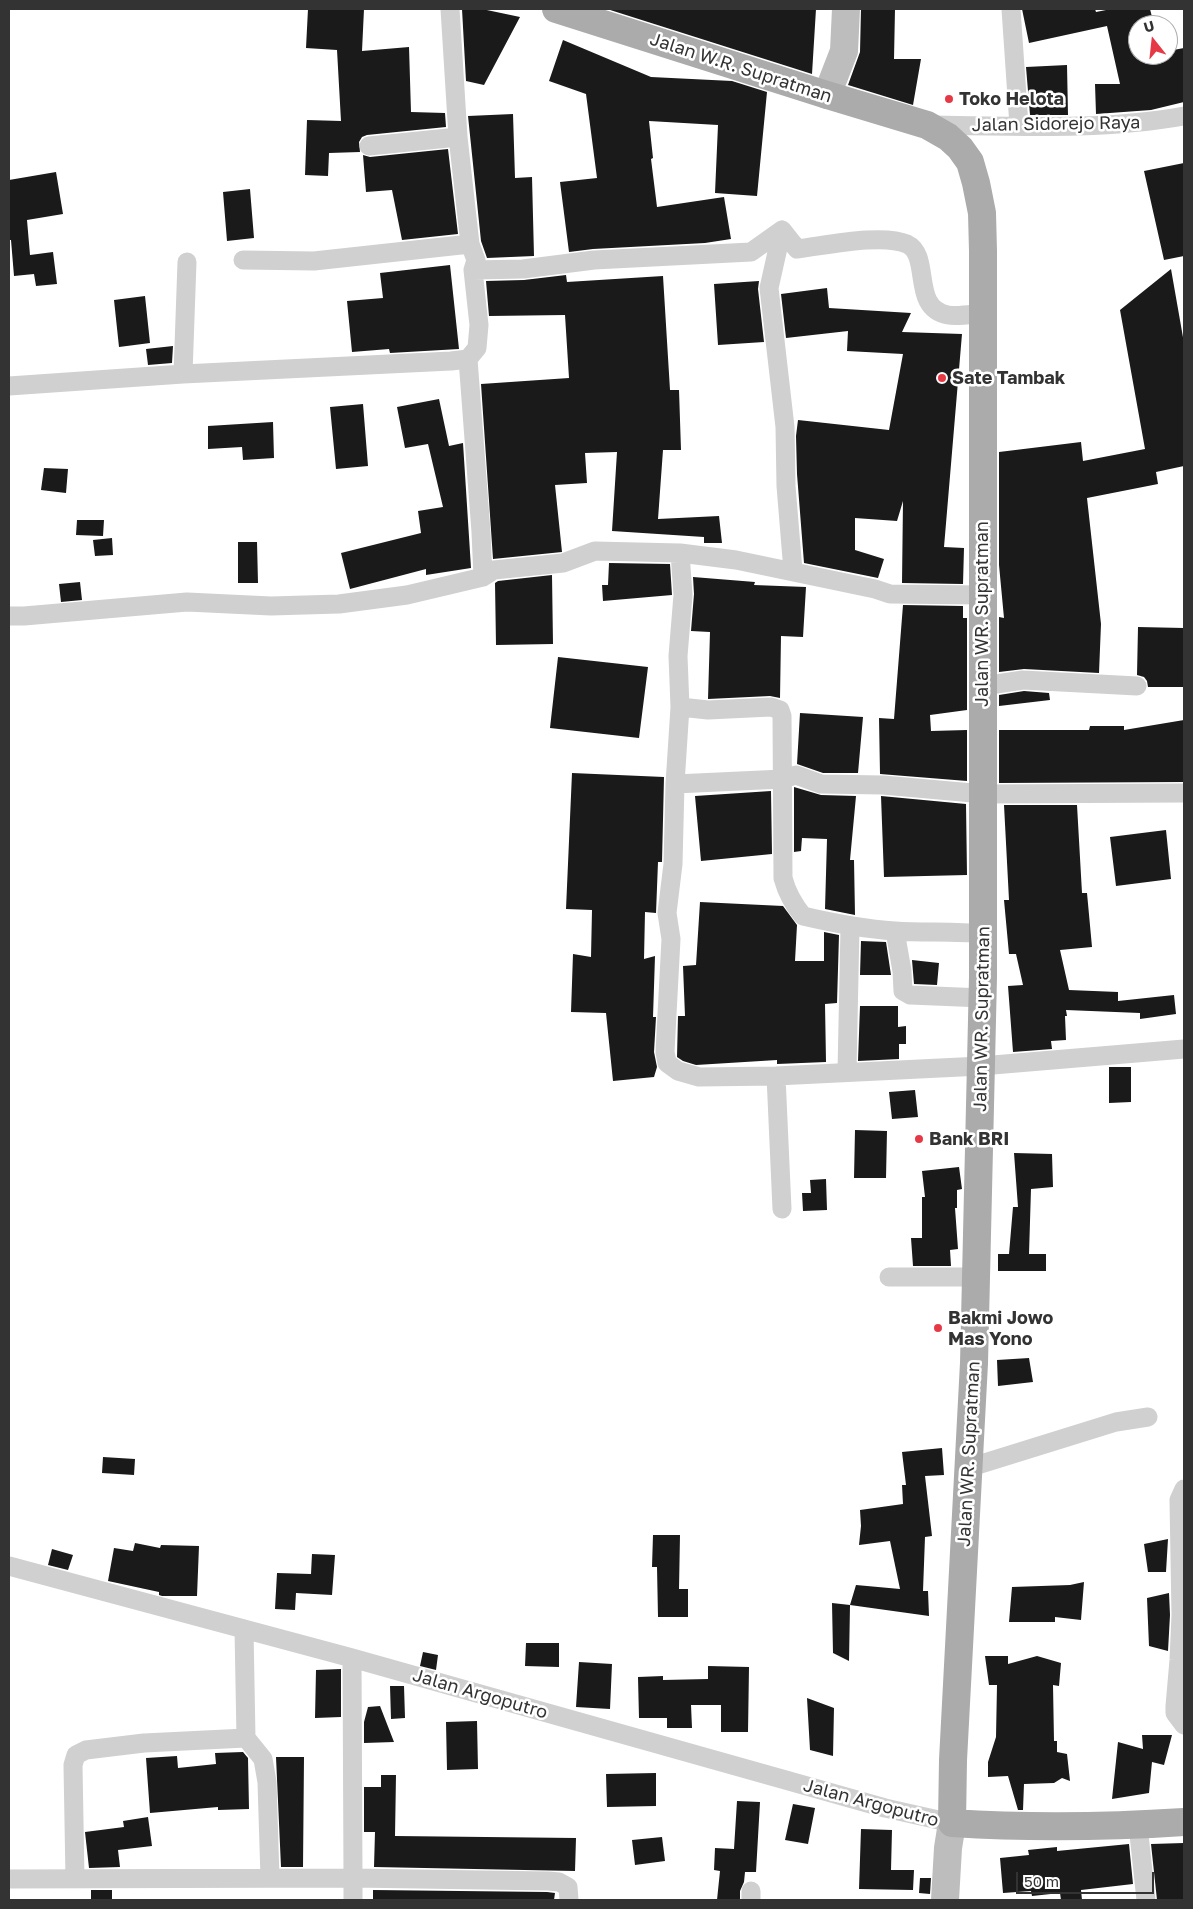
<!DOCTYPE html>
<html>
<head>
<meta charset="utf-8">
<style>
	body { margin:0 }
	#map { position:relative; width:1193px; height:1909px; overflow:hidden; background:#fff; font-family:"Golos Text",sans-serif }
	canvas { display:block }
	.frame { position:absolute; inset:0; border:10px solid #333; pointer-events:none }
	.north { position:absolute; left:1128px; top:15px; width:50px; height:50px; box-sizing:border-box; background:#fff; border:1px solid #adadad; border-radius:50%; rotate:344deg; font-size:14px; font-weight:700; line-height:20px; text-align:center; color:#333 }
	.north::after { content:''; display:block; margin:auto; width:18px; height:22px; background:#e63946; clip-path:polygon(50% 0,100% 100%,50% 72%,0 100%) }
	.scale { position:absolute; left:1016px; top:1872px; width:138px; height:22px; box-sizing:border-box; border:2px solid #333; border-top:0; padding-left:6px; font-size:15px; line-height:18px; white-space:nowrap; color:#333; -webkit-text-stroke:4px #fff; paint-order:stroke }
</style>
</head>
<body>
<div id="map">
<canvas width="1193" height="1909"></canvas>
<div class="frame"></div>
<div class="north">U</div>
<div class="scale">50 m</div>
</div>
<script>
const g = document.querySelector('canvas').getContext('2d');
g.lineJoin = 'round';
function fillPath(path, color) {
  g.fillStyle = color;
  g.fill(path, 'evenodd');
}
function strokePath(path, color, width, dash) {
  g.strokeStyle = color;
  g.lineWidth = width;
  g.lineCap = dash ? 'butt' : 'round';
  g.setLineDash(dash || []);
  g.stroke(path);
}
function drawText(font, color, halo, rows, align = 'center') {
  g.font = font + ' "Golos Text",sans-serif';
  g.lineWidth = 5;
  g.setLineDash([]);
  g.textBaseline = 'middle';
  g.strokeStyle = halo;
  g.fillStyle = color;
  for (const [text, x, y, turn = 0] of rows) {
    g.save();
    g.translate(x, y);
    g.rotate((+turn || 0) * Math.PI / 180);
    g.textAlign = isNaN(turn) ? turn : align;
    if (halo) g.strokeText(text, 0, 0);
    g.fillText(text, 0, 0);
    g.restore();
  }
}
const building = new Path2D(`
	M 308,9 L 364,9 L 362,51 L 409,47 L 411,112 L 445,113 L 446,127 L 367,135 L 362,137 L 359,142 L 360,152 L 329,153 L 328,176 L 305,175 L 307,120 L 341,121 L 337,50 L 306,48 Z
	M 462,9 L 482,9 L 520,17 L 484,85 L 466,81 Z
	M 607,9 L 816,9 L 812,74 Z
	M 861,9 L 895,9 L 894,59 L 921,59 L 913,105 L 848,85 L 860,52 Z
	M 1022,9 L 1095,9 L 1096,12 L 1111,9 L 1150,9 L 1154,25 L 1138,25 L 1138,55 L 1168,55 L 1168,51 L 1184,48 L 1184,102 L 1151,110 L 1096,114 L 1095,84 L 1120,84 L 1107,26 L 1029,43 Z
	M 563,40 L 651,77 L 732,81 L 767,92 L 757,196 L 715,193 L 718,125 L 649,121 L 653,158 L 651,159 L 657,207 L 724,197 L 731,239 L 705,243 L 593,249 L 569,252 L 560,182 L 597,178 L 586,94 L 549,81 Z
	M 1067,65 L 1068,115 L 1030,115 L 1026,67 Z
	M 513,114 L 515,178 L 532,177 L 534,256 L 487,258 L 481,241 L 468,116 Z
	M 448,149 L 458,234 L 402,240 L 392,190 L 366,192 L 363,155 L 370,157 Z
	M 1184,163 L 1184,256 L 1164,260 L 1144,171 Z
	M 56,172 L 63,214 L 27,220 L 30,255 L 53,252 L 57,284 L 36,286 L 34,274 L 14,276 L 11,240 L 9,240 L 9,180 Z
	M 250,189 L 254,238 L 227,241 L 223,192 Z
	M 450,265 L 459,349 L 390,353 L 389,349 L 352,352 L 347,301 L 383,298 L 380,273 Z
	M 1171,269 L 1184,343 L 1184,466 L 1156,472 L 1158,484 L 1087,498 L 1101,624 L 1099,673 L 1024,669 L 999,672 L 999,617 L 1004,618 L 999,565 L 999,452 L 1081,442 L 1083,461 L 1145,449 L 1120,310 Z
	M 566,275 L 567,282 L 663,276 L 670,390 L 679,390 L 681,450 L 663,450 L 658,519 L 719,516 L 722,543 L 704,543 L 704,537 L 612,531 L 617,452 L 585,453 L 587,483 L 555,485 L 562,552 L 493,559 L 481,384 L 569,378 L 565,315 L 489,316 L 486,281 L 524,280 Z
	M 759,281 L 758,289 L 764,342 L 718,345 L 714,284 Z
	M 827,288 L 829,308 L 911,313 L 902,332 L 962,334 L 944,547 L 964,548 L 963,584 L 902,583 L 903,501 L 897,521 L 855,518 L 855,550 L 884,559 L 878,578 L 804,563 L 797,474 L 796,436 L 798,420 L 889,430 L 903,354 L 847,351 L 848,331 L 786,338 L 781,294 Z
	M 145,296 L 150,343 L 119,347 L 114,300 Z
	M 173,346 L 172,363 L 148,365 L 146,349 Z
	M 439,399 L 449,446 L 463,443 L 471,568 L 426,575 L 426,569 L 350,589 L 341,553 L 421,533 L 418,511 L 443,507 L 428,444 L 405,448 L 397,407 Z
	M 363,404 L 368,466 L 336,469 L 330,407 Z
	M 273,422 L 274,458 L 243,460 L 242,447 L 208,449 L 208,426 Z
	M 44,468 L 68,469 L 66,493 L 41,490 Z
	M 77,520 L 104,520 L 103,536 L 76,535 Z
	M 112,538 L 113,555 L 95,556 L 93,540 Z
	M 238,542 L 257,542 L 258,583 L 238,583 Z
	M 609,563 L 670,564 L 672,595 L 603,601 L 602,585 L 608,585 Z
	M 552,575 L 553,644 L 496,645 L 495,583 L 498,581 Z
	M 693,577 L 755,582 L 754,585 L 806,587 L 803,637 L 781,636 L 780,698 L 770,696 L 708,699 L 710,632 L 691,631 L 694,594 Z
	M 80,582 L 82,600 L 61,602 L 59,584 Z
	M 903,605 L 963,606 L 963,618 L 967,618 L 967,710 L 930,715 L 931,731 L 967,730 L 967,781 L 880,774 L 879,718 L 894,719 Z
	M 1138,627 L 1184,628 L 1184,687 L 1148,687 L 1147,681 L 1144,677 L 1137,675 Z
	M 558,657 L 648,667 L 639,738 L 550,728 Z
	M 1024,691 L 1049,693 L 1050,700 L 999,706 L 999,695 Z
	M 800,713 L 863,717 L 858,773 L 823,773 L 797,764 Z
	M 1184,720 L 1184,782 L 999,783 L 999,730 L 1089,730 L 1090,726 L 1124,726 L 1124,730 Z
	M 572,773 L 664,777 L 662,862 L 658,862 L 656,913 L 645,912 L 644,959 L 655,956 L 653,1017 L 656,1017 L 654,1052 L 657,1067 L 654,1077 L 613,1081 L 606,1013 L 571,1012 L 573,954 L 591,957 L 592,910 L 566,909 Z
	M 794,787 L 821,795 L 856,796 L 850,860 L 854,860 L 855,915 L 825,909 L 827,839 L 802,838 L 801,851 L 794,852 Z
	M 771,791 L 772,854 L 701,861 L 695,796 Z
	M 881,796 L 966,804 L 967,875 L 884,877 Z
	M 1004,805 L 1077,805 L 1082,893 L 1087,893 L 1092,947 L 1060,950 L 1069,990 L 1118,992 L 1118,1001 L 1174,995 L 1176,1014 L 1140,1019 L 1140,1013 L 1066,1010 L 1067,1016 L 1065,1016 L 1066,1040 L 1051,1041 L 1052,1049 L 1013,1052 L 1008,986 L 1023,985 L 1016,954 L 1009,954 L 1004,900 L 1009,900 Z
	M 1166,830 L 1171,879 L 1116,886 L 1110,837 Z
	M 700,902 L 783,906 L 797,925 L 795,961 L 824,961 L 824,932 L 839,935 L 837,1003 L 825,1004 L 826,1062 L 777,1064 L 777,1060 L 696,1065 L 683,1061 L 677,1057 L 678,1016 L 685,1016 L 683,966 L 696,965 Z
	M 861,941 L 886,942 L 891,975 L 860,975 Z
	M 912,960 L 939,963 L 937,985 L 914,984 Z
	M 860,1006 L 898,1006 L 898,1027 L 906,1026 L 906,1044 L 899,1044 L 899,1059 L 858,1061 Z
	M 1109,1067 L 1131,1067 L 1131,1102 L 1109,1103 Z
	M 915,1090 L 918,1117 L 892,1119 L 889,1092 Z
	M 855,1130 L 887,1131 L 886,1178 L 854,1178 Z
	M 1014,1153 L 1052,1154 L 1053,1187 L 1031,1189 L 1029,1254 L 1046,1254 L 1046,1271 L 998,1271 L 998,1254 L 1009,1254 L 1013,1207 L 1018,1207 Z
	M 959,1167 L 962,1189 L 957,1190 L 957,1208 L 955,1208 L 958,1249 L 950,1250 L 951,1266 L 913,1266 L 911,1238 L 922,1238 L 922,1197 L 925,1197 L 922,1171 Z
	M 826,1179 L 827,1210 L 803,1211 L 802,1193 L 811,1193 L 810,1180 Z
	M 1029,1358 L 1033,1382 L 998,1386 L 997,1360 Z
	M 942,1448 L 944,1475 L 925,1476 L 932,1536 L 925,1537 L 923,1591 L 928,1591 L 929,1616 L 850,1605 L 856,1585 L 900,1589 L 890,1541 L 859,1545 L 861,1526 L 860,1510 L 903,1504 L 902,1485 L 906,1485 L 902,1452 Z
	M 103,1457 L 135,1459 L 134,1475 L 102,1473 Z
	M 653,1535 L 680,1535 L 679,1589 L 688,1589 L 688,1617 L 658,1617 L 657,1567 L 652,1567 Z
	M 1168,1539 L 1166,1572 L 1148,1572 L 1144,1544 Z
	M 135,1543 L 160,1548 L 161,1545 L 199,1546 L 197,1596 L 162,1596 L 159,1595 L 159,1592 L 108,1581 L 114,1548 L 133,1551 Z
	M 52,1549 L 73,1555 L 68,1570 L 48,1565 Z
	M 312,1554 L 335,1555 L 332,1595 L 296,1593 L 295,1610 L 275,1609 L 277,1573 L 311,1574 Z
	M 1084,1582 L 1081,1620 L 1055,1617 L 1055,1622 L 1009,1622 L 1012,1587 L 1070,1585 Z
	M 1169,1593 L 1170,1615 L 1168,1651 L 1149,1646 L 1147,1598 Z
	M 832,1603 L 850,1605 L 849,1661 L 833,1653 Z
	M 526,1643 L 559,1643 L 559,1667 L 525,1666 Z
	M 423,1652 L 438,1655 L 436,1670 L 420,1666 Z
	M 985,1656 L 1008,1656 L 1008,1664 L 1037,1656 L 1061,1663 L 1059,1686 L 1053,1685 L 1054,1741 L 1057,1741 L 1057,1752 L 1067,1754 L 1070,1781 L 1062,1778 L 1054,1783 L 1024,1784 L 1023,1810 L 1018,1810 L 1008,1776 L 988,1777 L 988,1762 L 996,1737 L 997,1685 L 989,1685 Z
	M 579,1662 L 612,1664 L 610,1709 L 576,1707 Z
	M 708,1666 L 749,1667 L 748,1732 L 721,1732 L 721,1705 L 691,1705 L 692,1728 L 667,1728 L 667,1718 L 639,1718 L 638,1677 L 663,1676 L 663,1680 L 708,1679 Z
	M 341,1669 L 341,1717 L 315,1718 L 316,1670 Z
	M 390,1686 L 404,1686 L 405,1718 L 391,1719 Z
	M 807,1698 L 834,1708 L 833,1756 L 810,1750 Z
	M 380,1706 L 394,1742 L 364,1743 L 364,1722 L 368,1707 Z
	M 477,1721 L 478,1769 L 447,1770 L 446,1722 Z
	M 1142,1735 L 1172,1735 L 1164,1765 L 1152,1762 L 1149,1793 L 1112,1799 L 1118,1742 L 1143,1749 Z
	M 243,1752 L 248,1758 L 249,1809 L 218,1810 L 218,1807 L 150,1813 L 146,1758 L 177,1756 L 178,1768 L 216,1764 L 215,1753 Z
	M 276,1757 L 304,1757 L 303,1867 L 281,1867 Z
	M 656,1773 L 656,1806 L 607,1807 L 606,1774 Z
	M 381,1775 L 396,1775 L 395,1836 L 576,1838 L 575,1871 L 374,1867 L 375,1832 L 364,1832 L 364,1787 L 381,1787 Z
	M 737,1801 L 760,1802 L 756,1872 L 745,1872 L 744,1882 L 740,1891 L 740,1900 L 717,1900 L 720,1871 L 714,1870 L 715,1848 L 734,1849 Z
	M 793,1804 L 815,1808 L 808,1844 L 785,1840 Z
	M 148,1817 L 152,1846 L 118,1850 L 120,1867 L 89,1868 L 85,1832 L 124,1827 L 123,1821 Z
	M 861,1829 L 892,1830 L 891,1870 L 914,1870 L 913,1890 L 859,1889 Z
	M 662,1837 L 665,1861 L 635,1865 L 632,1840 Z
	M 1184,1843 L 1184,1900 L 1157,1900 L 1151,1844 Z
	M 1129,1844 L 1133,1884 L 1081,1890 L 1082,1900 L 1061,1900 L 1060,1893 L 1032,1896 L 1031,1891 L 1003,1893 L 1000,1858 L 1029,1855 L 1028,1850 L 1057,1847 L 1057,1851 Z
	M 920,1878 L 931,1878 L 930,1894 L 919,1893 Z
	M 91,1890 L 112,1890 L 112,1900 L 91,1900 Z
	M 373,1890 L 547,1892 L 555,1893 L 554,1900 L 373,1900 Z`);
const street = new Path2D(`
	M 1011,9 L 1019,126
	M 929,125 C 1013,126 1101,131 1184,116
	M 369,146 L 458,137
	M 782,230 L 769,288 L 785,427 L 786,486 L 793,571
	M 243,260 L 314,261 L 470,244
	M 473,270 L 523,269 L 594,260 L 751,252 L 782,230 L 797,249 C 824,246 882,233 907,244 C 932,256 910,308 948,315 C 958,317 972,314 982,313
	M 468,359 L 481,532 L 483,577
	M 183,374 L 187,262
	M 9,386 L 183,374 L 451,361 L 468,359 L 477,348 L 479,325 L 473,270 L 476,260 L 470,244 L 458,137 L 450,9
	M 680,553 L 683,595 L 678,656 L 680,707 L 675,784 L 673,864 L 667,913 L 671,939 L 665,1052 L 667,1063 L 678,1071 L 699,1077 L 776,1076 L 981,1066 L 1184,1049
	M 9,616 L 24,616 L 187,602 L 271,606 L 339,604 L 407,595 L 483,577 L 494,570 L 563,563 L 595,551 L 680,553 L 736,560 L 875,589 L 890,594 L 982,595
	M 983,686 L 1023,680 L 1137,686
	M 680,707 L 708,710 L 771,707 L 780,710 L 782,716 L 783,878 C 787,893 793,904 803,916 C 833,923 863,929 895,931 C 924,933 954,931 984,934
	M 675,784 L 783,779 L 796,775 L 821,784 L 883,785 L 984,794 L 1184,793
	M 895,931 L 902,971 L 903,991 L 910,995 L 983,998
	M 847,1071 L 850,927
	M 776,1076 L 782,1209
	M 889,1277 L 976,1277
	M 968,1468 L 1116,1422 L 1148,1417
	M 1184,1489 L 1179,1500 L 1181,1615 L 1179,1660 L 1175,1706 L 1175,1713 L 1184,1725
	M 9,1566 L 352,1658 L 885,1808 L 952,1823
	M 244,1629 L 246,1738 L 263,1759 L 267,1782 L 270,1878
	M 352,1658 L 353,1878 L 548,1881 L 559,1882 L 568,1887 L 569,1900
	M 1138,1825 L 1146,1900
	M 9,1879 L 353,1878 L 353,1900
	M 75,1879 L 73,1765 L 76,1755 L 86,1750 L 144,1743 L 246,1738
	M 751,1891 L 751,1900`);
const secondary = new Path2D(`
	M 827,95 L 844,51 L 846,9
	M 945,1900 L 948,1848 L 952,1823`);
const primary = new Path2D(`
	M 556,9 L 827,95 L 927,125 L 948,137 L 960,148 L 970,162 L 976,183 L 982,213 L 983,251 L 983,977 L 974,1363 L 953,1760 L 952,1823 C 1029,1828 1107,1827 1184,1822`);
const markers = [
	[949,99,5,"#e63946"],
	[942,378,5,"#e63946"],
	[919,1139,5,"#e63946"],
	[938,1328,5,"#e63946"]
];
const streetNames = [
	["Jalan W.R. Supratman",741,68,18],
	["Jalan Sidorejo Raya",1056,124,-1],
	["Jalan WR. Supratman",982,614,-90],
	["Jalan WR. Supratman",982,1019,-89],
	["Jalan WR. Supratman",969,1454,-87],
	["Jalan Argoputro",480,1694,16],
	["Jalan Argoputro",871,1803,15]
];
const poiNames = [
	["Toko Helota",959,99],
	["Sate Tambak",952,378],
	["Bank BRI",929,1139],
	["Bakmi Jowo",948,1318],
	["Mas Yono",948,1339]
];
fillPath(building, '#1a1a1a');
strokePath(street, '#d0d0d0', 19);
strokePath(secondary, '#bdbdbd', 28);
strokePath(primary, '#ababab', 28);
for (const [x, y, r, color] of markers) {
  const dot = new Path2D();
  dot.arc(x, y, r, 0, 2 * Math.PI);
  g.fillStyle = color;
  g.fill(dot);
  strokePath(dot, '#fff', 2);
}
drawText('18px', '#333', '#fff', streetNames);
drawText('bold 18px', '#333', '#fff', poiNames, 'left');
</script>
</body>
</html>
